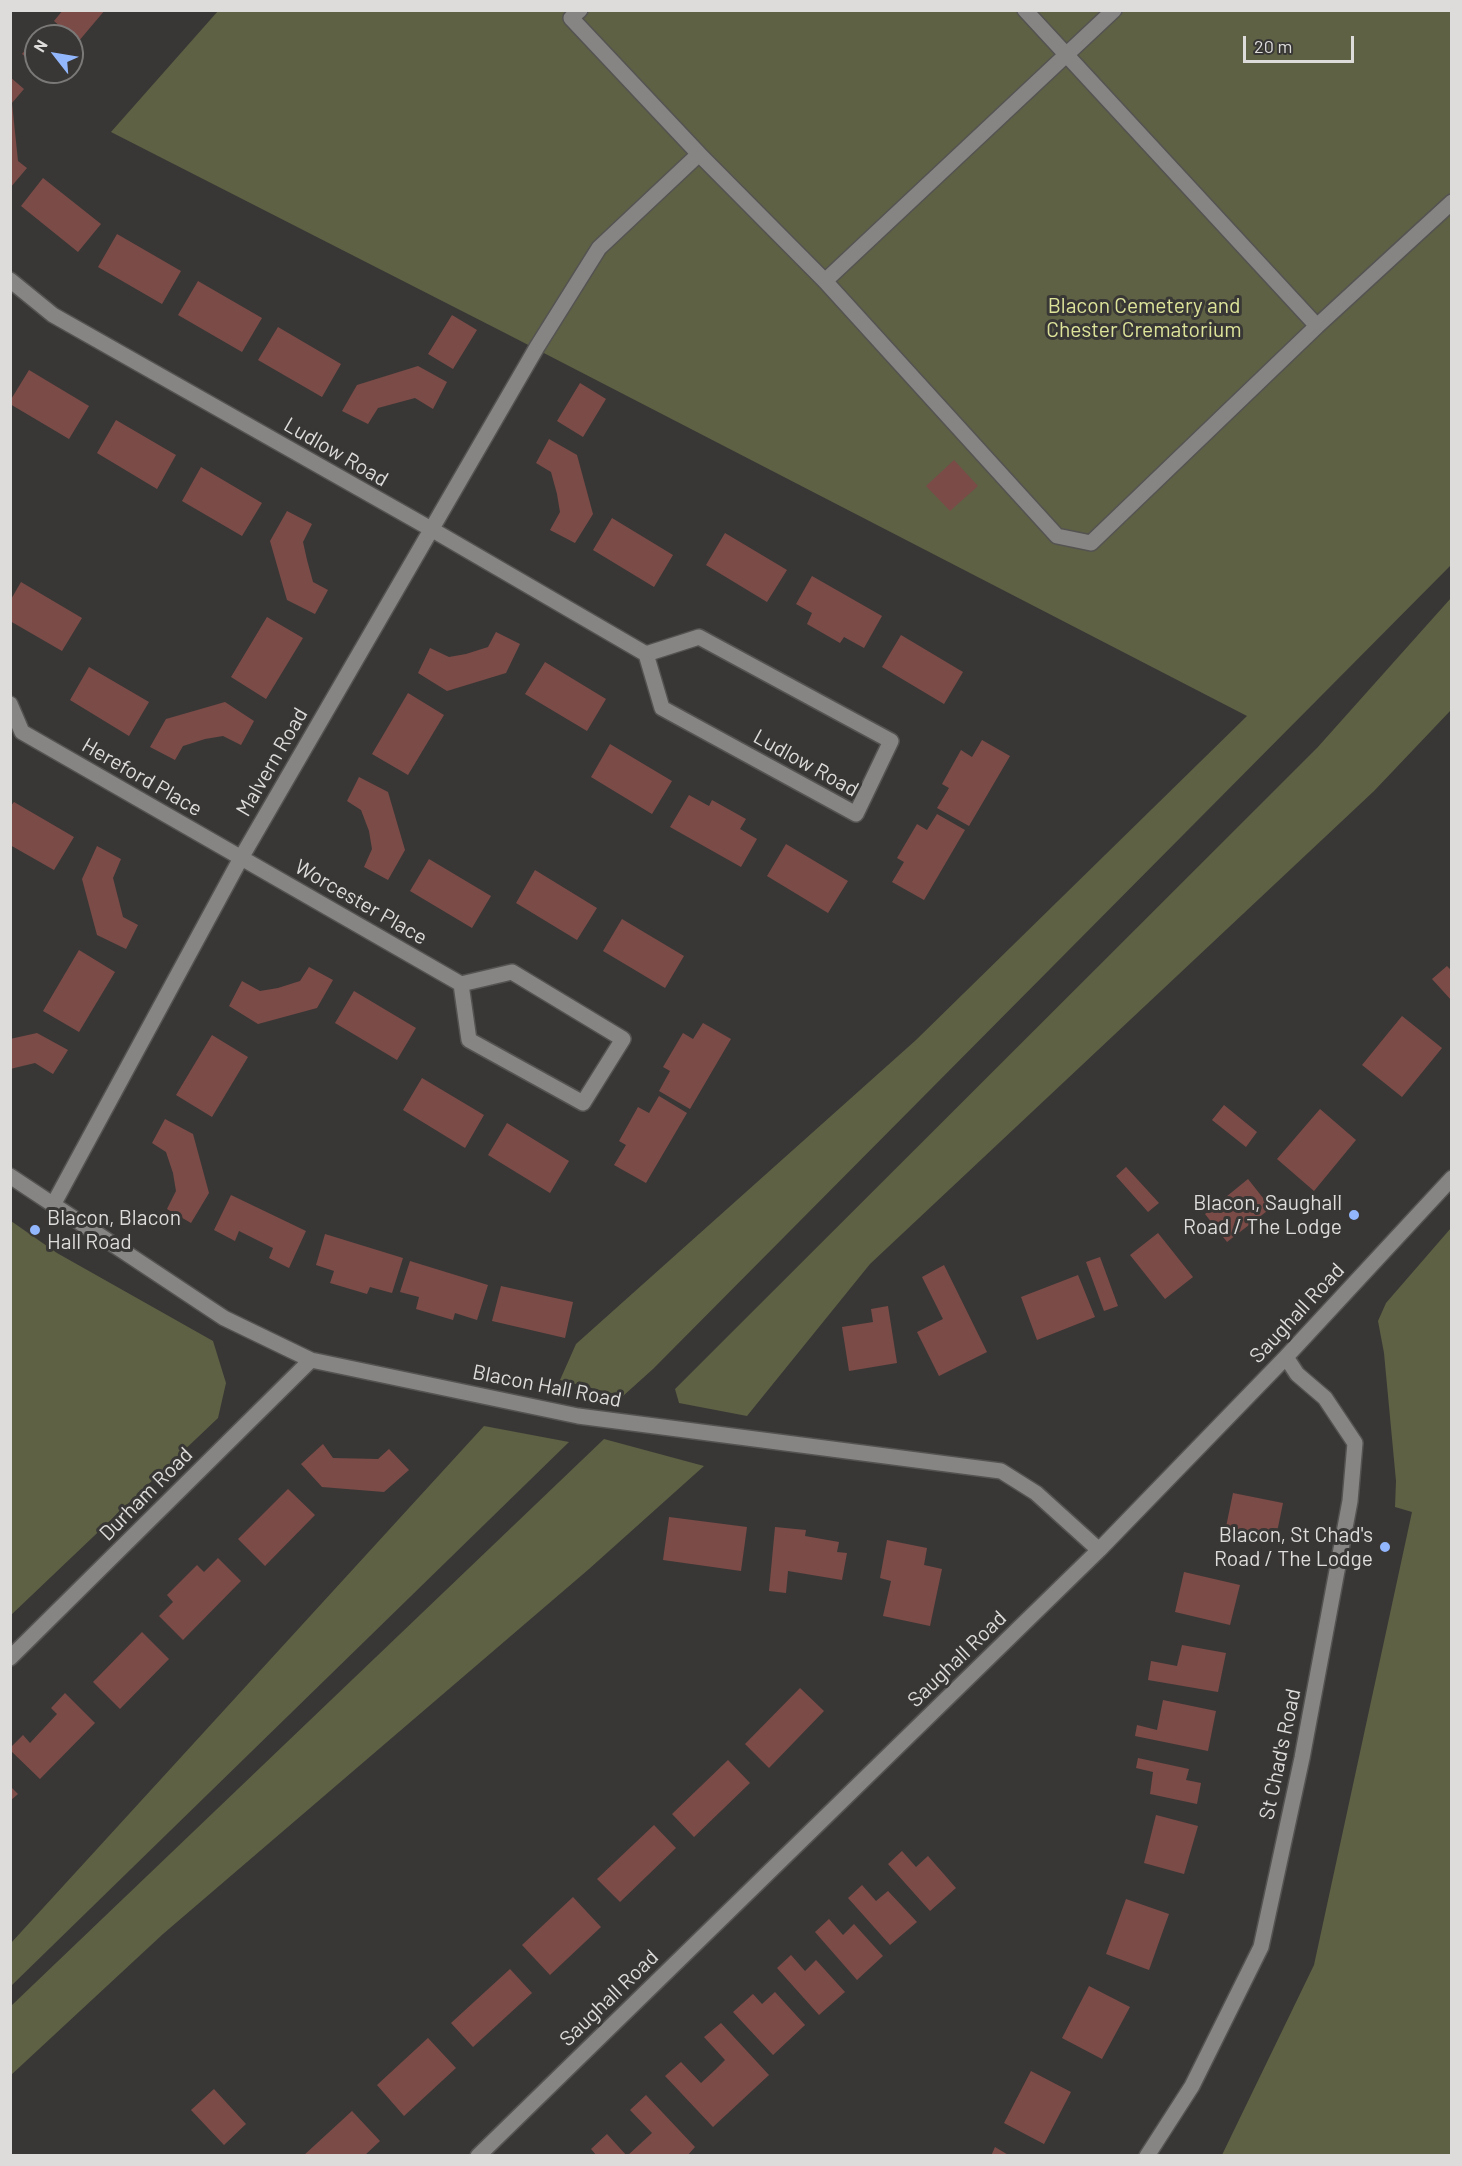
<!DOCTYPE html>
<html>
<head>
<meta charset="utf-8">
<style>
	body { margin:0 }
	#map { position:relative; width:1462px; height:2166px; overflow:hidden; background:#393735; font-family:Barlow,sans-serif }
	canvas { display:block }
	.frame { position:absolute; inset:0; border:12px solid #dedcdb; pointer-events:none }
	.north { position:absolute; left:24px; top:24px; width:60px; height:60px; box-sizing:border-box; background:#393735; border:2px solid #7b7977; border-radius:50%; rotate:301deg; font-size:16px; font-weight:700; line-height:24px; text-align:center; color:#dedcdb }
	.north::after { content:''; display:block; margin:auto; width:21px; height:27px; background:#92b7fd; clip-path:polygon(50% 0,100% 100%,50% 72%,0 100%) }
	.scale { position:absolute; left:1243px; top:36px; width:111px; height:27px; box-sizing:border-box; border:3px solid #dedcdb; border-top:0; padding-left:8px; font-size:18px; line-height:21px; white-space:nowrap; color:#dedcdb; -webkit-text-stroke:4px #393735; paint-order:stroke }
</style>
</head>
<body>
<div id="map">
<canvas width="1462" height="2166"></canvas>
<div class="frame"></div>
<div class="north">N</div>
<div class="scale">20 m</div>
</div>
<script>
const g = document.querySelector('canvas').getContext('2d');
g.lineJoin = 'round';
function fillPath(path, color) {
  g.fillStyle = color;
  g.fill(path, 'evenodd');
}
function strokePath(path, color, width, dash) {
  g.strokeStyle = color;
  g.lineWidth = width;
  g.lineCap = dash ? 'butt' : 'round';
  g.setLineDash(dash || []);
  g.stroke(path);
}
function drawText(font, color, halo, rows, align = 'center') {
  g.font = font + ' Barlow,sans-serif';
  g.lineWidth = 6;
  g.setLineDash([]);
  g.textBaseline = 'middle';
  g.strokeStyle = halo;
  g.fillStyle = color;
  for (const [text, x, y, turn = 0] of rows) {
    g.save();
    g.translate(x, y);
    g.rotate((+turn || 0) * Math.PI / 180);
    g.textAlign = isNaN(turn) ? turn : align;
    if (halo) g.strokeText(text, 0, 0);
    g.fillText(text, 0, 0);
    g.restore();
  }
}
const green = new Path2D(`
	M 218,11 L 1451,11 L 1451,565 L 653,1369 L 623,1396 L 560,1380 L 576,1344 L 916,1040 L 1247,716 L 507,334 L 111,132 Z
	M 1451,598 L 1451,710 L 1374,791 L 870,1264 L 747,1416 L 679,1403 L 675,1389 L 1317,748 Z
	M 11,1221 L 57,1253 L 213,1341 L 226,1383 L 218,1418 L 11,1615 Z
	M 1451,1228 L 1451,2155 L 1222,2155 L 1314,1965 L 1412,1512 L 1395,1507 L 1396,1481 L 1384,1353 L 1378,1321 L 1386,1303 Z
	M 484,1426 L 569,1442 L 11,1986 L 11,1943 Z
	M 604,1439 L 704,1466 L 589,1569 L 163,1934 L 11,2075 L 11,2006 Z`);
const building = new Path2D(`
	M 63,10 L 105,10 L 78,42 L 54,21 Z
	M 35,38 L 36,40 L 36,65 L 22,54 Z
	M 10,77 L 24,89 L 12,103 L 18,161 L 27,168 L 10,188 Z
	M 43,178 L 101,224 L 78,252 L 21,206 Z
	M 117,234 L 181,271 L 162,304 L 98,267 Z
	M 198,281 L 262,318 L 242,352 L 178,315 Z
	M 452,315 L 477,330 L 453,369 L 428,354 Z
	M 278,327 L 341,364 L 322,397 L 258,360 Z
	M 418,366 L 447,382 L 433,409 L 415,398 L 378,408 L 368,424 L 342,411 L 357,385 Z
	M 29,370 L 89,406 L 69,439 L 10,404 L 10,401 Z
	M 580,383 L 606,399 L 583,437 L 557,421 Z
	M 116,420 L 176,455 L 157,489 L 97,453 Z
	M 549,439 L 577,455 L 593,514 L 575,543 L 550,530 L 560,512 L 557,494 L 551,472 L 536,463 Z
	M 954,460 L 978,486 L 950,511 L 926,486 Z
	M 201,467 L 262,503 L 242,536 L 182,501 Z
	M 287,511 L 312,524 L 303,542 L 307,560 L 313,582 L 328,590 L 315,614 L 287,600 L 270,541 Z
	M 612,518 L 673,555 L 654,587 L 593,550 Z
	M 725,533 L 787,570 L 767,602 L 706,565 Z
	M 812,576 L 882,616 L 864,648 L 844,637 L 840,643 L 807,624 L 812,613 L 796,604 Z
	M 21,582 L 82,618 L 62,651 L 10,621 L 10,601 Z
	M 267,617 L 303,638 L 266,699 L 231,677 Z
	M 496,632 L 520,644 L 506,673 L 447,691 L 418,673 L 430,648 L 449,657 L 466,654 L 488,647 Z
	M 901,635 L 963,672 L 944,704 L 882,667 Z
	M 545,662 L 606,699 L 587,731 L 525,694 Z
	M 89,667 L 149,702 L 129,736 L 70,700 Z
	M 408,693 L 444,715 L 408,775 L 372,754 Z
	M 225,702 L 254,721 L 241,745 L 223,736 L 205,739 L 183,746 L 175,760 L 150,747 L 166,719 Z
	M 982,740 L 1010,756 L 969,826 L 937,808 L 949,788 L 942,784 L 961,750 L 972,757 Z
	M 610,744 L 672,781 L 652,814 L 591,777 Z
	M 359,777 L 388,792 L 405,850 L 388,880 L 364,867 L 372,849 L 369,831 L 361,810 L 347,801 Z
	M 689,795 L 709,806 L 712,800 L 746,819 L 740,829 L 757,839 L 741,867 L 670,827 Z
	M 14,802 L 74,837 L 54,870 L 10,845 L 10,807 Z
	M 937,814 L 965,830 L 924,900 L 892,882 L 904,862 L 897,858 L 917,824 L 927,830 Z
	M 786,844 L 848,881 L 828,913 L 767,876 Z
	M 97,846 L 121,859 L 113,878 L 123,917 L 138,925 L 126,949 L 97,935 L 82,879 Z
	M 429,859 L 491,896 L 472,928 L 410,891 Z
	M 535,870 L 597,908 L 577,940 L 516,903 Z
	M 622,919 L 684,956 L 665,988 L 603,951 Z
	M 79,950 L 115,972 L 79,1032 L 43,1011 Z
	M 1447,966 L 1452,971 L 1452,1001 L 1432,979 Z
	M 309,967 L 333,980 L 317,1008 L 258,1024 L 229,1006 L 242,981 L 260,991 L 278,988 L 300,981 Z
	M 354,991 L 416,1028 L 397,1060 L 335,1023 Z
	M 1402,1016 L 1442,1048 L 1402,1097 L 1362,1065 Z
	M 703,1023 L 731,1039 L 690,1109 L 659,1091 L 670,1071 L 663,1067 L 683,1033 L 693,1039 Z
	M 37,1033 L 68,1050 L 53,1074 L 35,1063 L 10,1069 L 10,1039 Z
	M 212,1035 L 248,1057 L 212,1117 L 176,1095 Z
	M 422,1078 L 484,1115 L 465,1148 L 403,1110 Z
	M 659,1096 L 687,1113 L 646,1183 L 614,1165 L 626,1145 L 619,1141 L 638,1107 L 649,1113 Z
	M 1224,1105 L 1257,1132 L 1246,1147 L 1212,1120 Z
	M 1320,1109 L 1356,1140 L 1314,1191 L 1277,1159 Z
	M 165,1119 L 193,1134 L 209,1193 L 191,1223 L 167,1209 L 176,1191 L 173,1173 L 166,1152 L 152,1143 Z
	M 507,1123 L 569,1161 L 550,1193 L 488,1155 Z
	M 1126,1167 L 1159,1203 L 1148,1212 L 1116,1176 Z
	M 1248,1179 L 1271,1208 L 1227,1242 L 1205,1214 Z
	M 231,1195 L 306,1231 L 289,1268 L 269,1258 L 273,1248 L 239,1231 L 235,1241 L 214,1230 Z
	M 1158,1233 L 1193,1277 L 1165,1299 L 1130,1255 Z
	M 325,1234 L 403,1258 L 392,1293 L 370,1287 L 367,1294 L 330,1283 L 334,1271 L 316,1265 Z
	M 1100,1257 L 1118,1306 L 1104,1311 L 1086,1262 Z
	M 410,1261 L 488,1285 L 477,1320 L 455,1313 L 453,1320 L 416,1309 L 419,1297 L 400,1292 Z
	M 944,1265 L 987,1352 L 939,1376 L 917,1332 L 943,1319 L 922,1277 Z
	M 1078,1275 L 1095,1317 L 1037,1340 L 1021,1297 Z
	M 501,1286 L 573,1302 L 565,1338 L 492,1321 Z
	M 888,1306 L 897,1363 L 849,1371 L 842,1327 L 873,1322 L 871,1309 Z
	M 323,1444 L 333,1458 L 378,1459 L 389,1449 L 409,1470 L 384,1492 L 322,1487 L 301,1464 Z
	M 288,1489 L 315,1515 L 265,1566 L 238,1539 Z
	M 1233,1493 L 1283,1503 L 1276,1537 L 1226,1527 Z
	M 669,1517 L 747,1527 L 741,1571 L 663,1560 Z
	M 775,1527 L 806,1530 L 805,1536 L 839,1542 L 837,1552 L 847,1553 L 842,1580 L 788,1571 L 786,1593 L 769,1591 Z
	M 887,1540 L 927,1548 L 924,1565 L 942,1569 L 930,1626 L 883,1616 L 891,1581 L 880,1578 Z
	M 218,1558 L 241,1581 L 183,1640 L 159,1616 L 173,1602 L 167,1595 L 197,1565 L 204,1572 Z
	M 1184,1572 L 1240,1585 L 1230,1625 L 1175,1612 Z
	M 142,1632 L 169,1659 L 120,1709 L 93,1682 Z
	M 1182,1645 L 1226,1653 L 1218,1692 L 1148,1680 L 1151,1661 L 1177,1666 Z
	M 800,1688 L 824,1711 L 769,1768 L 745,1744 Z
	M 65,1693 L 95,1723 L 40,1779 L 10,1750 L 10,1748 L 23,1735 L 30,1743 L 57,1714 L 51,1708 Z
	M 1163,1700 L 1216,1711 L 1208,1751 L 1135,1736 L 1137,1725 L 1157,1730 Z
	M 1138,1758 L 1189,1769 L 1186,1780 L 1201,1783 L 1197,1804 L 1150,1794 L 1153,1772 L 1136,1768 Z
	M 728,1760 L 750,1783 L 694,1837 L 672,1814 Z
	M 10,1786 L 18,1794 L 10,1801 Z
	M 1156,1815 L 1198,1826 L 1184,1874 L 1144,1863 Z
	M 654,1825 L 676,1848 L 620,1902 L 597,1879 Z
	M 902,1851 L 916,1867 L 928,1856 L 956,1888 L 930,1911 L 888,1864 Z
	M 862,1885 L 876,1901 L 888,1891 L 917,1922 L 890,1945 L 848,1898 Z
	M 573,1897 L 601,1927 L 550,1975 L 522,1945 Z
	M 1126,1899 L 1169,1914 L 1149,1970 L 1106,1954 Z
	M 829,1919 L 843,1935 L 854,1924 L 883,1956 L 857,1980 L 815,1932 Z
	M 791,1955 L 805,1971 L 816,1960 L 845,1992 L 819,2015 L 777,1968 Z
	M 510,1969 L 532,1993 L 473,2047 L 451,2023 Z
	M 1089,1986 L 1130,2007 L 1102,2059 L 1062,2038 Z
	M 775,1992 L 805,2025 L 773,2055 L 733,2012 L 753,1994 L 762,2004 Z
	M 721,2023 L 769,2075 L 713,2127 L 665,2076 L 681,2062 L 701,2083 L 715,2070 L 725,2060 L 704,2037 Z
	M 428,2038 L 456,2068 L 404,2116 L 377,2085 Z
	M 1031,2071 L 1071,2092 L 1044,2144 L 1004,2123 Z
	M 214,2089 L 246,2124 L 224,2145 L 191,2110 Z
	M 646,2095 L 695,2147 L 687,2156 L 627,2156 L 652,2133 L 630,2110 Z
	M 352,2111 L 380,2141 L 364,2156 L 303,2156 Z
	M 607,2134 L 627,2156 L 597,2156 L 591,2149 Z
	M 995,2147 L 1010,2156 L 991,2156 Z`);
const minor = new Path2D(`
	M 580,10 L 571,18 L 699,154 L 825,281 L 1057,536 L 1091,543 L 1317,326 L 1452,202
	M 1025,10 L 1317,326
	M 10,280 L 53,315 L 431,529 L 646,654 L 662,708 L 856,814 L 891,741 L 699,637 L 646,654
	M 825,281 L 1114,10
	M 10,704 L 22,732 L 461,984 L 469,1040 L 583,1103 L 623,1039 L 512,972 L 461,984
	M 10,1176 L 224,1318 L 311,1360 L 578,1416 L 1001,1471 L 1036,1493 L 1099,1550
	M 53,1205 L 241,858 L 537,347 L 599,248 L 699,154
	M 10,1658 L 311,1360
	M 478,2156 L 1099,1550 L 1286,1357 L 1452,1178
	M 1147,2156 L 1192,2086 L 1261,1947 L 1302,1758 L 1350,1501 L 1355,1443 L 1325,1398 L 1297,1374 L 1286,1357`);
const markers = [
	[1354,1215,6,"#92b7fd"],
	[35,1230,6,"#92b7fd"],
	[1385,1547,6,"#92b7fd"]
];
const parkNames = [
	["Blacon Cemetery and",1144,306],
	["Chester Crematorium",1144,330]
];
const streetNames = [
	["Ludlow Road",336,452,30],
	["Malvern Road",272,762,-60],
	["Ludlow Road",806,763,29],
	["Hereford Place",142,777,30],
	["Worcester Place",361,902,30],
	["Saughall Road",1297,1313,-47],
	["Blacon Hall Road",547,1386,11],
	["Durham Road",146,1494,-45],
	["Saughall Road",957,1659,-44],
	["St Chad's Road",1280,1754,-78],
	["Saughall Road",609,1998,-44]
];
const poiNames = [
	["Blacon, Saughall",1342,1203],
	["Road / The Lodge",1342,1227],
	["Blacon, Blacon",47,1218,"left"],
	["Hall Road",47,1242,"left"],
	["Blacon, St Chad's",1373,1535],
	["Road / The Lodge",1373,1559]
];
fillPath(green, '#5e6144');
fillPath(building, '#7b4b48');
strokePath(minor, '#555352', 18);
strokePath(minor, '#878583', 15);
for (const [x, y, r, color] of markers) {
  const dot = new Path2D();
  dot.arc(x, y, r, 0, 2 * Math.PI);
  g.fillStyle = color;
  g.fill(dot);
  strokePath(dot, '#393735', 2);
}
drawText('21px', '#dde49a', '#393735', parkNames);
drawText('21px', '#dedcdb', '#393735', streetNames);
drawText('21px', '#dedcdb', '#393735', poiNames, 'right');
</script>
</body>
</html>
